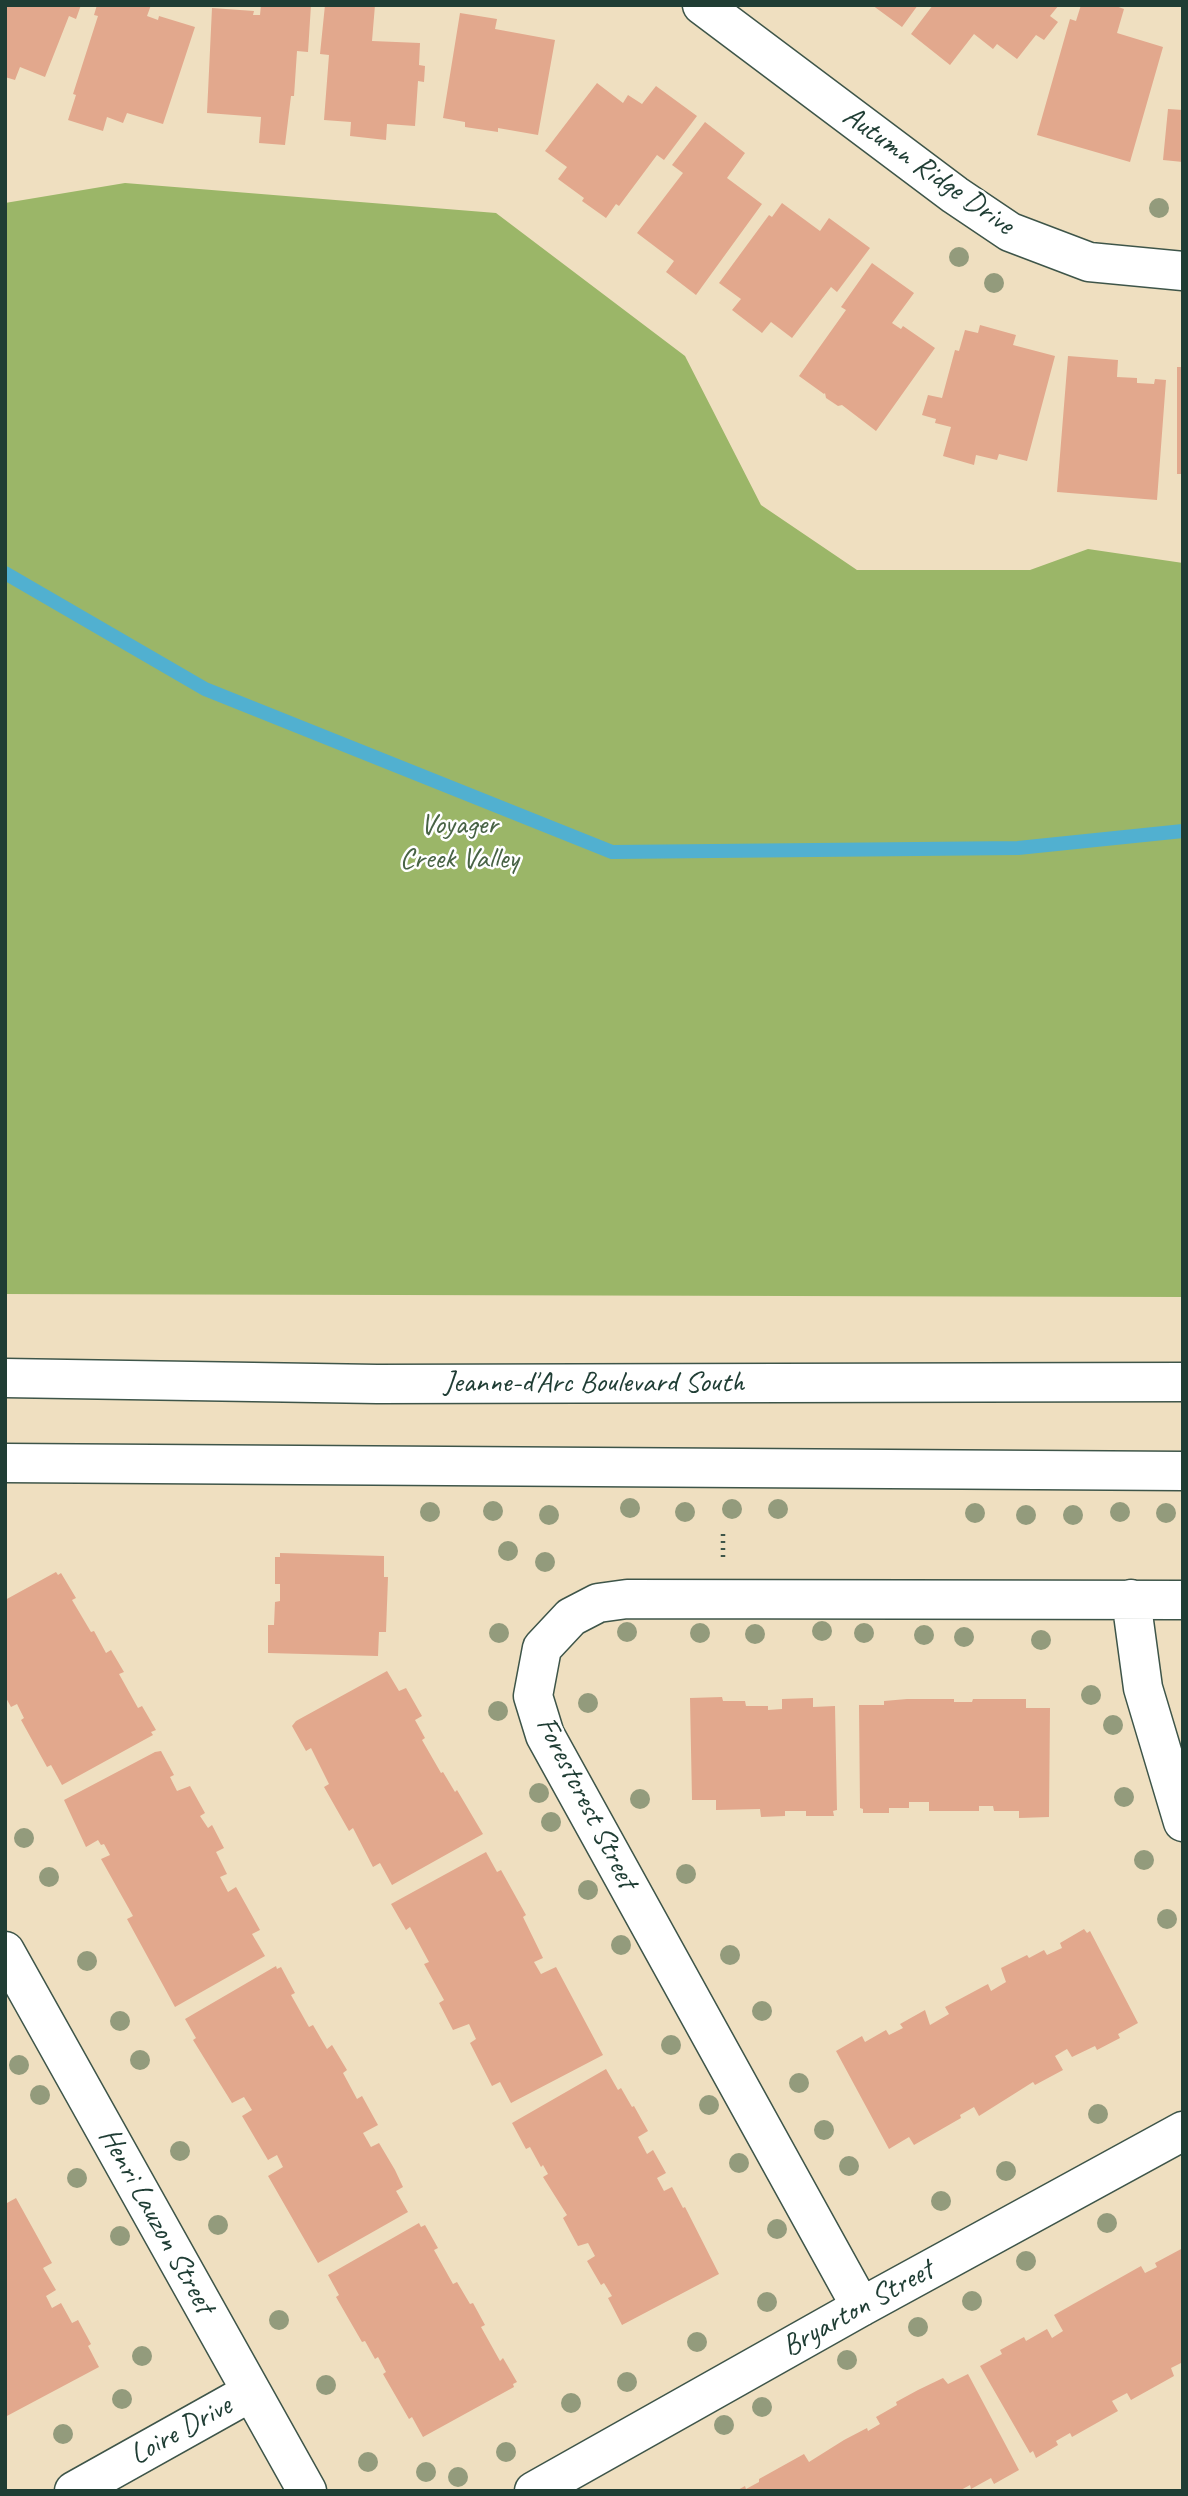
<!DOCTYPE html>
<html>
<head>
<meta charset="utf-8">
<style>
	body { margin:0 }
	#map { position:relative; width:1188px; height:2496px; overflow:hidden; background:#efdfc0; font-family:Caveat,sans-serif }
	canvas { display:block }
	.frame { position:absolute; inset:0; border:7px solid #1f3d34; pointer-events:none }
</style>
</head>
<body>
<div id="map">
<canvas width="1188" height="2496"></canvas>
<div class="frame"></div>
</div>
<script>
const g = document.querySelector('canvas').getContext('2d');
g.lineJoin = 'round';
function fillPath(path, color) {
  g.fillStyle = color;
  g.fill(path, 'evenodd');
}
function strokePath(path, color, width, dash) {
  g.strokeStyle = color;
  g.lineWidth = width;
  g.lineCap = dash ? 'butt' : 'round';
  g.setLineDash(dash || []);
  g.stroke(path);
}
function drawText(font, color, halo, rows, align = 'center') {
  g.font = font + ' Caveat,sans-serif';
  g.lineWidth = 5;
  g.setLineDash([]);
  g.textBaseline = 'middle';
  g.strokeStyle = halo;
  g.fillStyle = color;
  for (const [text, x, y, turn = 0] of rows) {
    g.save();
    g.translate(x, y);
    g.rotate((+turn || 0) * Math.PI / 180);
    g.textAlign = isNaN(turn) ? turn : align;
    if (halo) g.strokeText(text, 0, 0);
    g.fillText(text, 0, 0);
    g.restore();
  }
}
const forest = new Path2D(`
	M 125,183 L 496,213 L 685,356 L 761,505 L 857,570 L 1030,570 L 1088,549 L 1183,563 L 1183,1297 L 5,1294 L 5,203 Z`);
const stream = new Path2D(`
	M 5,573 L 205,689 L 612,852 L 1018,848 L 1183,831`);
const building = new Path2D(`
	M 5,5 L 81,5 L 76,19 L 69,16 L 45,77 L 20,67 L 15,80 L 5,77 Z
	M 97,5 L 151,5 L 147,16 L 158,20 L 159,16 L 195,27 L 163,124 L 127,113 L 123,123 L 107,117 L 103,131 L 68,120 L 76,95 L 73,94 L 98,16 L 94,15 Z
	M 261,5 L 311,5 L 308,52 L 297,51 L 294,96 L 291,96 L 285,145 L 259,143 L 261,117 L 207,113 L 212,8 L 254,11 L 253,15 L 260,15 Z
	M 325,5 L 375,5 L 372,41 L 420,43 L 419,65 L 425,66 L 424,82 L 418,81 L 415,126 L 387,124 L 386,140 L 350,136 L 351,122 L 324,120 L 329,55 L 320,54 Z
	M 872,5 L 918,5 L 902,27 Z
	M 933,5 L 1059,5 L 1050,16 L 1058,22 L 1044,40 L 1036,35 L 1017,59 L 997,44 L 993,49 L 974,34 L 950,65 L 911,34 Z
	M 1081,5 L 1113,5 L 1124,9 L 1117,33 L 1163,47 L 1130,162 L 1037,135 L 1070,19 L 1076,21 Z
	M 460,13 L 497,19 L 495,29 L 555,40 L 538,135 L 498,128 L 498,132 L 465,127 L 465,122 L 443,118 Z
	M 597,83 L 623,103 L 628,95 L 642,104 L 656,86 L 697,116 L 664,160 L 657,155 L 619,206 L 616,204 L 606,218 L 582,201 L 584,198 L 558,179 L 567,167 L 545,151 Z
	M 1168,109 L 1183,110 L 1183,162 L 1163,160 Z
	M 705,122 L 745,153 L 727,178 L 762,204 L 696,295 L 666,272 L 674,261 L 637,233 L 683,173 L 672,165 Z
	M 782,203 L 820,231 L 829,218 L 870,248 L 837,292 L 831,287 L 792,338 L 771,322 L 762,333 L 732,310 L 741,299 L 719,283 L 769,215 L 772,217 Z
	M 872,263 L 914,293 L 892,323 L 901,329 L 903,326 L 935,348 L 876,431 L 842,405 L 838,406 L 826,398 L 825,393 L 824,394 L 799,376 L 846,310 L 841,307 Z
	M 980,325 L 1016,335 L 1013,345 L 1055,356 L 1027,461 L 999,454 L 997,460 L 976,455 L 974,465 L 943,456 L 951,427 L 935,423 L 936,419 L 922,415 L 928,395 L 942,398 L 955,350 L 959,351 L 965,330 L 978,333 Z
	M 1068,356 L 1118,360 L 1117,377 L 1137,378 L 1137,383 L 1154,384 L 1155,379 L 1166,380 L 1157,500 L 1057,492 Z
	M 1177,367 L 1183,367 L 1183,474 L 1177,474 Z
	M 280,1553 L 384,1556 L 384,1577 L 388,1577 L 386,1632 L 379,1632 L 378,1656 L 268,1653 L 268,1625 L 274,1625 L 275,1602 L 280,1601 L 280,1584 L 275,1584 L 275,1557 L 280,1557 Z
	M 56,1572 L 58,1575 L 61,1573 L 76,1598 L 72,1600 L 91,1632 L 94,1631 L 106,1653 L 111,1650 L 124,1672 L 119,1674 L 138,1708 L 142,1706 L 156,1730 L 151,1732 L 153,1735 L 62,1785 L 51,1765 L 47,1767 L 21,1720 L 24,1718 L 17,1704 L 11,1707 L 5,1696 L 5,1600 Z
	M 387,1671 L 399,1691 L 406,1688 L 422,1716 L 415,1720 L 425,1738 L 422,1740 L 441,1773 L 443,1772 L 455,1792 L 457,1790 L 483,1834 L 392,1885 L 380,1863 L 373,1867 L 353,1828 L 349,1831 L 324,1787 L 329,1784 L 311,1748 L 306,1751 L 292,1726 L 296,1721 Z
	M 722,1697 L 723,1701 L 745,1701 L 746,1706 L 768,1706 L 768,1710 L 782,1709 L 782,1699 L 813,1698 L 813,1707 L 835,1706 L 837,1810 L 833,1811 L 834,1816 L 806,1816 L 806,1811 L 785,1811 L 785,1816 L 761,1817 L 760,1809 L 716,1810 L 716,1800 L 692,1800 L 690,1698 Z
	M 907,1699 L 954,1699 L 954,1702 L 972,1702 L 973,1699 L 1026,1699 L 1026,1708 L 1050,1708 L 1049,1817 L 1019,1818 L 1019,1811 L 994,1811 L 993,1806 L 979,1806 L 979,1811 L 929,1811 L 929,1802 L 909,1802 L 909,1808 L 889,1808 L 889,1813 L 863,1813 L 863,1809 L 860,1808 L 859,1705 L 884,1705 L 884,1701 Z
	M 161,1751 L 174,1775 L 170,1777 L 177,1791 L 190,1786 L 205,1813 L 200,1816 L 208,1828 L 212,1825 L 224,1848 L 216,1852 L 227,1874 L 220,1877 L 228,1892 L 236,1887 L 260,1930 L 252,1934 L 265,1956 L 175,2007 L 127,1919 L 133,1916 L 101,1859 L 110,1855 L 104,1844 L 101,1845 L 98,1840 L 86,1847 L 64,1800 L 155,1752 Z
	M 486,1852 L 497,1872 L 501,1870 L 526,1915 L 523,1917 L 543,1958 L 534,1962 L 541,1974 L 556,1967 L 603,2055 L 511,2103 L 500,2082 L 492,2086 L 470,2043 L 476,2039 L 469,2024 L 453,2030 L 439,2003 L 444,2000 L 424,1964 L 429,1962 L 410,1927 L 406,1930 L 391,1904 Z
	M 1084,1929 L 1087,1933 L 1090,1931 L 1138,2023 L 1118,2034 L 1120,2038 L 1097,2050 L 1095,2046 L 1072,2057 L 1067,2049 L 1055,2056 L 1063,2070 L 1035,2085 L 1033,2082 L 979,2116 L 974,2107 L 960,2115 L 961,2118 L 914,2145 L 909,2137 L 889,2149 L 836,2051 L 862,2036 L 865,2042 L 886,2030 L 889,2035 L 903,2028 L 900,2024 L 925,2010 L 930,2025 L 949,2014 L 945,2007 L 988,1984 L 991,1991 L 1006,1982 L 1001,1968 L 1027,1955 L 1029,1958 L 1044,1950 L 1047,1955 L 1062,1948 L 1060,1943 Z
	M 276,1966 L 277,1969 L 281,1967 L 295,1993 L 291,1995 L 309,2027 L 313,2025 L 327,2049 L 332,2045 L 347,2070 L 343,2073 L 357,2099 L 362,2096 L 378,2125 L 363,2133 L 371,2147 L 379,2143 L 395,2170 L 403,2187 L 396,2191 L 408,2212 L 318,2263 L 268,2176 L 283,2167 L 277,2155 L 268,2160 L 242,2116 L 252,2110 L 244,2097 L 232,2103 L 193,2040 L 196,2038 L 185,2019 Z
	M 606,2069 L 618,2090 L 621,2088 L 632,2107 L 634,2106 L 648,2131 L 638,2137 L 647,2154 L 653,2150 L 666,2173 L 657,2178 L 664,2191 L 672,2187 L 683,2208 L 685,2207 L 719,2274 L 622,2325 L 608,2298 L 612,2296 L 604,2283 L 601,2285 L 587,2261 L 595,2256 L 588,2243 L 578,2246 L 563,2218 L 567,2215 L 543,2177 L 548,2174 L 543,2165 L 541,2167 L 530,2147 L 526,2149 L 512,2123 Z
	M 16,2198 L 52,2263 L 43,2268 L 56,2290 L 46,2296 L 52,2308 L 61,2303 L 72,2323 L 78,2320 L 91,2344 L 88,2346 L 99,2367 L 5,2417 L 5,2199 L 7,2203 Z
	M 419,2223 L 421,2227 L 425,2225 L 438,2248 L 434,2250 L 453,2284 L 457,2282 L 470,2304 L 473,2303 L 485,2325 L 481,2327 L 500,2361 L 503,2358 L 517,2382 L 513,2384 L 514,2387 L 423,2437 L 412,2417 L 409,2419 L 383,2374 L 386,2372 L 378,2357 L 375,2359 L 365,2341 L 362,2342 L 336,2297 L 339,2295 L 328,2275 Z
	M 1183,2248 L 1183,2362 L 1171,2368 L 1174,2376 L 1131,2400 L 1127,2393 L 1112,2401 L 1118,2411 L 1072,2437 L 1070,2433 L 1056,2441 L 1058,2445 L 1036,2458 L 1033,2451 L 1030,2453 L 980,2366 L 1002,2354 L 1000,2350 L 1024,2337 L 1026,2341 L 1047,2329 L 1052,2338 L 1063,2331 L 1054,2315 L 1141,2266 L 1145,2273 L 1157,2267 L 1155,2263 Z
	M 968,2374 L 1019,2470 L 994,2484 L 991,2478 L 971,2489 L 970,2485 L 959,2491 L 736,2491 L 745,2486 L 746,2489 L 759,2482 L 759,2479 L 804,2454 L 809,2462 L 844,2440 L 867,2428 L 868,2431 L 880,2424 L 876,2417 L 897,2405 L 896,2402 L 918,2390 L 943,2378 L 948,2384 Z`);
const path = new Path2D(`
	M 723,1534 L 723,1557`);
const minor = new Path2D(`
	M 702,5 L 955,195 L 1010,232 L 1089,262 L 1183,271
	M 1131,1599 L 1143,1688 L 1183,1822
	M 5,1951 L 307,2491
	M 861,2307 L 545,1735 L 533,1696 L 542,1648 L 571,1617 L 598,1603 L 627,1599 L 1183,1600
	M 74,2491 L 251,2392
	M 534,2491 L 861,2307 L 1183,2131`);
const major = new Path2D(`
	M 5,1378 L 377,1384 L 1183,1382
	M 5,1463 L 1183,1471`);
const trees = [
	[1159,208],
	[959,257],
	[994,283],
	[630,1508],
	[732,1509],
	[778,1509],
	[493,1511],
	[430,1512],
	[685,1512],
	[1120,1512],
	[975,1513],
	[1166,1513],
	[549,1515],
	[1026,1515],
	[1073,1515],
	[508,1551],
	[545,1562],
	[822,1631],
	[627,1632],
	[499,1633],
	[700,1633],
	[864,1633],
	[755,1634],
	[924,1635],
	[964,1637],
	[1041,1640],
	[1091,1695],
	[588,1703],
	[498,1711],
	[1113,1725],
	[539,1793],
	[1124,1797],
	[640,1799],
	[551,1822],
	[24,1838],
	[1144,1860],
	[686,1874],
	[49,1877],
	[588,1890],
	[1167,1919],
	[621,1945],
	[730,1955],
	[87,1961],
	[762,2011],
	[120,2021],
	[671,2045],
	[140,2060],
	[19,2065],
	[799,2083],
	[40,2095],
	[709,2105],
	[1098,2114],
	[824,2130],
	[180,2151],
	[739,2163],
	[849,2166],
	[1006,2171],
	[77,2178],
	[941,2201],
	[1107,2223],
	[218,2225],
	[777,2229],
	[120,2236],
	[1026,2261],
	[972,2301],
	[767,2302],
	[279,2320],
	[918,2327],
	[697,2342],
	[142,2356],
	[847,2360],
	[627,2382],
	[326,2385],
	[122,2399],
	[571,2403],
	[762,2407],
	[724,2425],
	[63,2434],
	[506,2452],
	[368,2462],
	[426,2472],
	[458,2477]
];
const streetNames = [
	["Autumn Ridge Drive",928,171,35],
	["Jeanne-d'Arc Boulevard South",594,1383],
	["Forestcrest Street",586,1803,63],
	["Henri Lauzon Street",156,2221,61],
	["Bryarton Street",858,2309,-29],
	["Loire Drive",181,2431,-29]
];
const parkNames = [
	["Voyager",459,825],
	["Creek Valley",459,859]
];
fillPath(forest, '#9bb668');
strokePath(stream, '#51b0d0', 14);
fillPath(building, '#e2a88d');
strokePath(minor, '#3e5549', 41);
strokePath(major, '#3e5549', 41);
strokePath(path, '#3e5549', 4.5, [2, 5]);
strokePath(minor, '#fff', 38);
strokePath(major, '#fff', 38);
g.fillStyle = '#939b7c';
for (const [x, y] of trees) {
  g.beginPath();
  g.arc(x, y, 10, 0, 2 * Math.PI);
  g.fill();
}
drawText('30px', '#1f3d34', '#fff', streetNames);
drawText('30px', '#486345', '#fff', parkNames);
</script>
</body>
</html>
